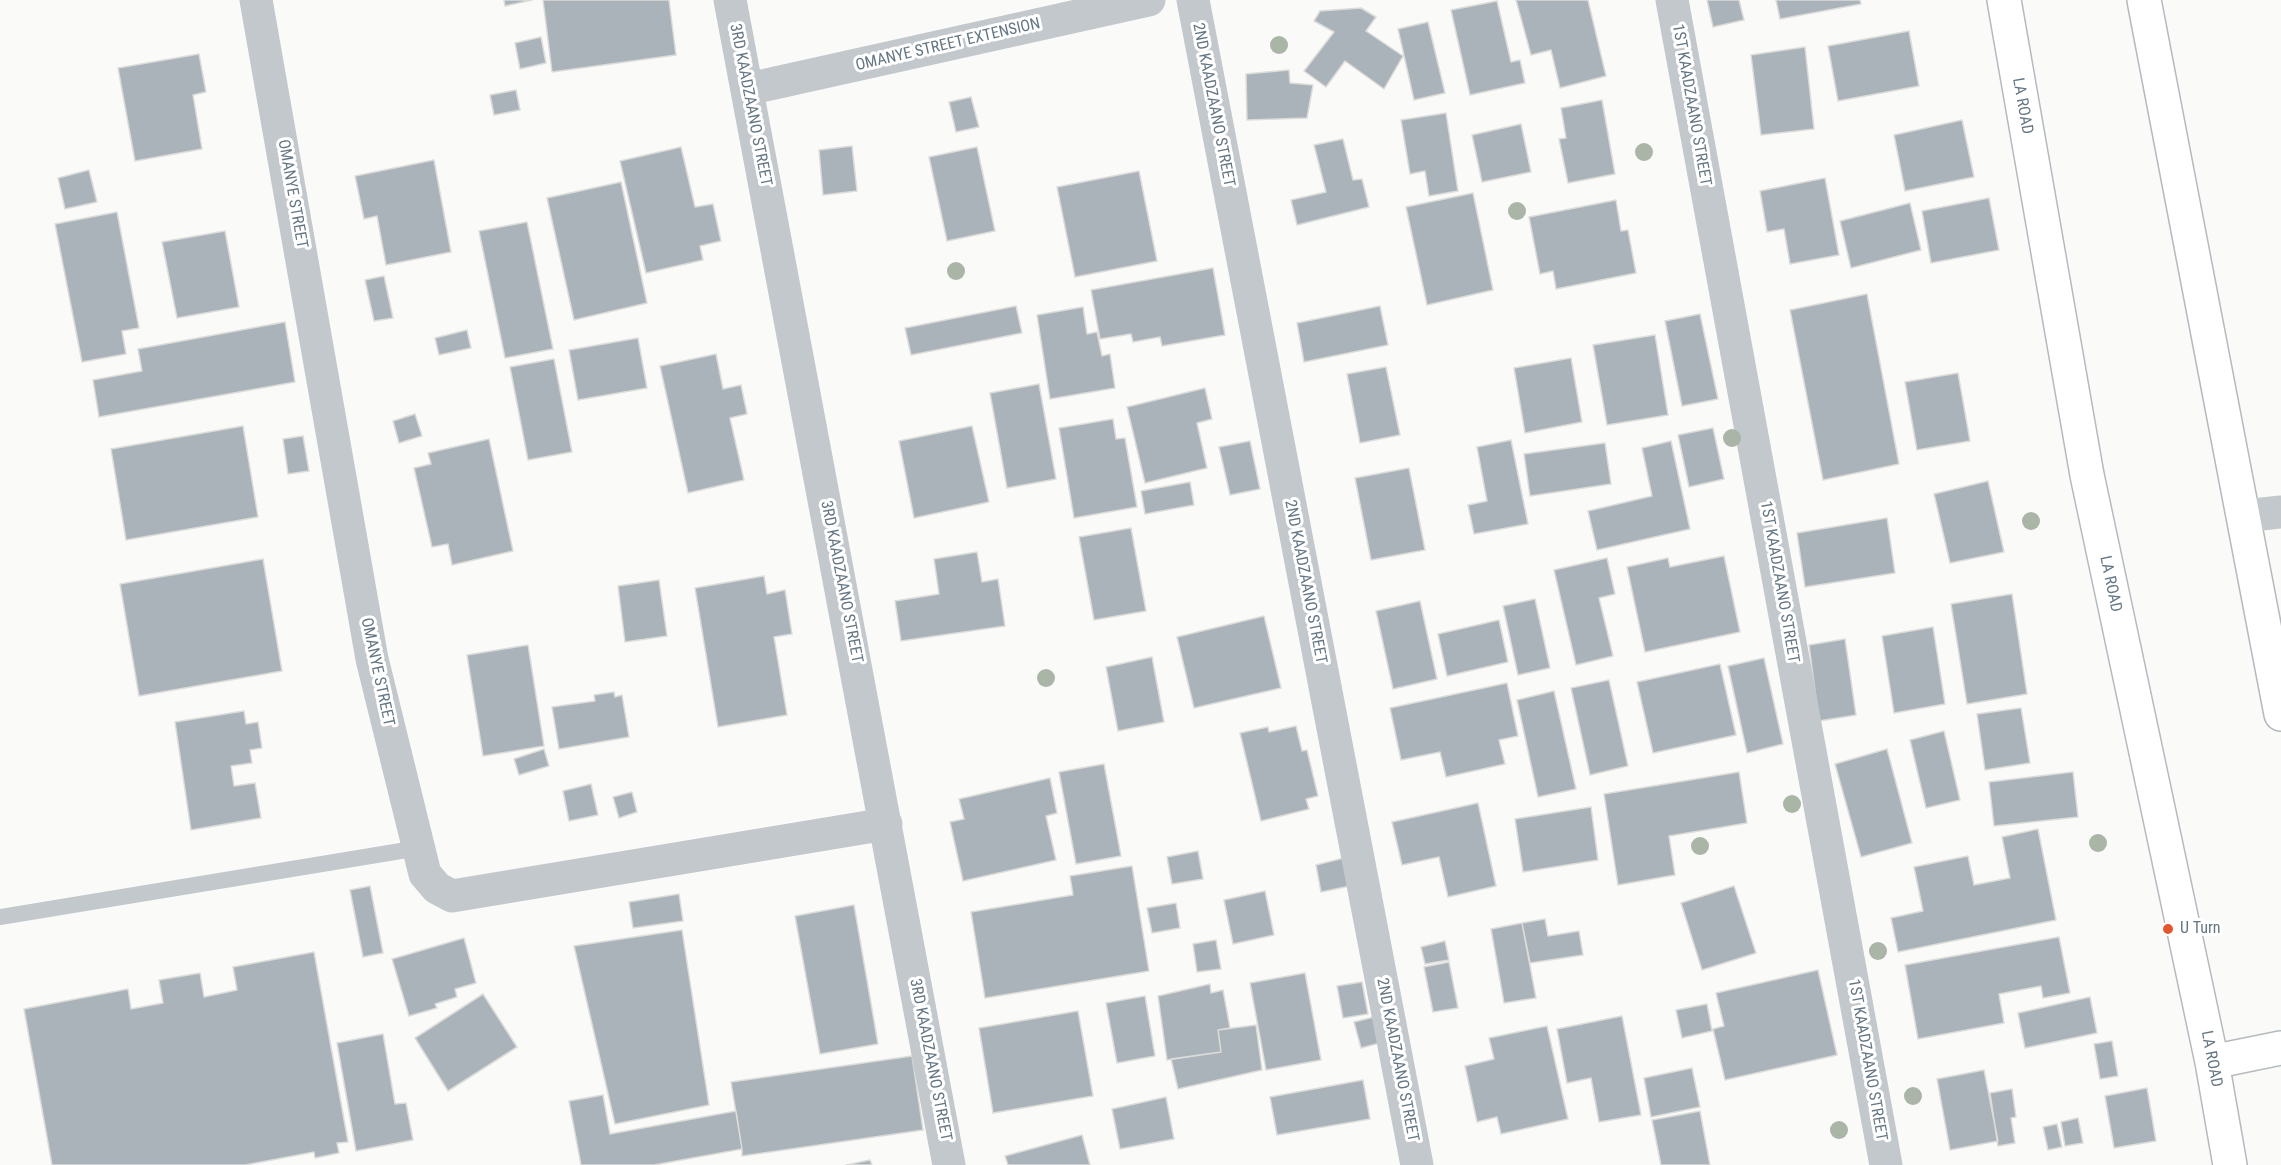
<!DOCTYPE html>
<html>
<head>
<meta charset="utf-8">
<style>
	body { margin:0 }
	canvas { display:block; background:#fafaf8 }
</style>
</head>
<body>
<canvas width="2281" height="1165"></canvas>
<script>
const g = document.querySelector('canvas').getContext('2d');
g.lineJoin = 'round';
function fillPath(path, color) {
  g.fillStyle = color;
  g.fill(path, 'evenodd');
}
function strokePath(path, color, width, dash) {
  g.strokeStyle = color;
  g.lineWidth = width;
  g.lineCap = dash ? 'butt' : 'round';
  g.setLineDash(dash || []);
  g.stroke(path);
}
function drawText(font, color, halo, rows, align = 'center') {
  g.font = font + ' "Roboto Condensed",sans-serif';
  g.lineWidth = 6;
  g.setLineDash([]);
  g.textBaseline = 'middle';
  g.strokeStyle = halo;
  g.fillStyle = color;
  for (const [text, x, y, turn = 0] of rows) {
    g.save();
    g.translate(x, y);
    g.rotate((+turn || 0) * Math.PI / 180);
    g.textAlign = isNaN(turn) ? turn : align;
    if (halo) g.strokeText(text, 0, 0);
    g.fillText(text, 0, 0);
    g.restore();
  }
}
const building = new Path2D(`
	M 504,0 L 532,0 L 505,6 Z
	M 543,0 L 669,0 L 676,55 L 552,72 Z
	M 1516,0 L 1588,0 L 1606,76 L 1560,88 L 1551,50 L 1531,55 Z
	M 1707,0 L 1739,0 L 1744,20 L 1713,27 Z
	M 1776,0 L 1860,0 L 1861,4 L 1780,19 Z
	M 1497,1 L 1511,62 L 1520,60 L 1525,83 L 1470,95 L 1451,10 Z
	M 1361,8 L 1376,17 L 1366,31 L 1403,56 L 1384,89 L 1345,61 L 1326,87 L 1304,71 L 1334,32 L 1314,21 L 1320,11 Z
	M 1428,22 L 1445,93 L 1414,100 L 1398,29 Z
	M 1909,31 L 1919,86 L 1838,101 L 1828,46 Z
	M 541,37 L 546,63 L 520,69 L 515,43 Z
	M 1805,47 L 1814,129 L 1761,135 L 1751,55 Z
	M 199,54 L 206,92 L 193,95 L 202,149 L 135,161 L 118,68 Z
	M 1289,70 L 1290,83 L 1313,85 L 1307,118 L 1247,120 L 1246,74 Z
	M 516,90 L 520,110 L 494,115 L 490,95 Z
	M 971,97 L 979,127 L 956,132 L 949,102 Z
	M 1602,100 L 1615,174 L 1568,183 L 1559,139 L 1566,138 L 1561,108 Z
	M 1446,113 L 1458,191 L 1429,196 L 1425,171 L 1410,174 L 1401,120 Z
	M 1962,120 L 1974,177 L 1905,191 L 1894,135 Z
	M 1521,124 L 1531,172 L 1482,182 L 1472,135 Z
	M 1343,139 L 1353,180 L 1362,179 L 1369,207 L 1297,225 L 1291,200 L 1326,192 L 1314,145 Z
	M 852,146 L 857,191 L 823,195 L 819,150 Z
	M 681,147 L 695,207 L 713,204 L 721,241 L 700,246 L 703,260 L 646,273 L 620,161 Z
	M 977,147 L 995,231 L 947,241 L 929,157 Z
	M 434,160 L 451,252 L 386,265 L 377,216 L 364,219 L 355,176 Z
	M 89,170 L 97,202 L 65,209 L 58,178 Z
	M 1139,171 L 1157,261 L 1075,277 L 1057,187 Z
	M 1825,178 L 1839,255 L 1790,264 L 1784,229 L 1767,232 L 1760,191 Z
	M 621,182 L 647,303 L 574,320 L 547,198 Z
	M 1473,193 L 1493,290 L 1427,305 L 1406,207 Z
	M 1989,198 L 1999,250 L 1931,263 L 1922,211 Z
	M 1616,200 L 1621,231 L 1628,230 L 1636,273 L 1556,289 L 1553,271 L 1540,274 L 1529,217 Z
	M 1910,203 L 1921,250 L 1851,268 L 1840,221 Z
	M 117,212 L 139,328 L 122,331 L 126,354 L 82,362 L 55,224 Z
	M 527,222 L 553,349 L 505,358 L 479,231 Z
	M 225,231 L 239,307 L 177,318 L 162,242 Z
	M 1213,268 L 1225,335 L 1162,346 L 1160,337 L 1133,342 L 1131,334 L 1100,339 L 1091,290 Z
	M 384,276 L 393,318 L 374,321 L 365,280 Z
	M 1867,294 L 1899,464 L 1823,480 L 1790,310 Z
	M 1016,306 L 1022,333 L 911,355 L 905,328 Z
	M 1380,306 L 1388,345 L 1304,362 L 1297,323 Z
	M 1083,307 L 1087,334 L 1097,332 L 1102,356 L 1110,354 L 1115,388 L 1050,399 L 1037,315 Z
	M 1700,314 L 1718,399 L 1682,406 L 1665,321 Z
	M 285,322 L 295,382 L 99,417 L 93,380 L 142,371 L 138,349 Z
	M 467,330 L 471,348 L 439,355 L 435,338 Z
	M 1655,335 L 1668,415 L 1607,425 L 1593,345 Z
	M 638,338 L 647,388 L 578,400 L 569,350 Z
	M 716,354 L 723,389 L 741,385 L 747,414 L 730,418 L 744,480 L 688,493 L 660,366 Z
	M 1571,358 L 1582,422 L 1525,433 L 1514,368 Z
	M 554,359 L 572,452 L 528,460 L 510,367 Z
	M 1386,367 L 1400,435 L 1360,443 L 1347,374 Z
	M 1958,373 L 1970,441 L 1917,450 L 1905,382 Z
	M 1039,384 L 1056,479 L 1007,488 L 990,393 Z
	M 1205,388 L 1212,419 L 1197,423 L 1207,468 L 1145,483 L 1127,407 Z
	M 415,414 L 422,436 L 399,443 L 393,421 Z
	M 1113,419 L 1116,439 L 1125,438 L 1137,507 L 1074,518 L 1059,428 Z
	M 243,426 L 258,517 L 126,540 L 111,449 Z
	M 972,426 L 989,502 L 914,518 L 899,441 Z
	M 1713,428 L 1724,479 L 1689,487 L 1678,435 Z
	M 303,436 L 309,471 L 288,474 L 283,439 Z
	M 489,439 L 513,551 L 452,565 L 448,544 L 432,547 L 414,468 L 431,464 L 428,453 Z
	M 1511,440 L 1528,524 L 1474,534 L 1468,505 L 1487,501 L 1477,447 Z
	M 1250,441 L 1260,489 L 1230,495 L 1219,447 Z
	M 1671,441 L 1690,529 L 1597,550 L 1588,511 L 1652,496 L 1642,448 Z
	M 1605,443 L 1611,484 L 1530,496 L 1524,454 Z
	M 1409,468 L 1425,550 L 1371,560 L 1355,478 Z
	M 1988,481 L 2004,552 L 1950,563 L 1934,494 Z
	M 1190,482 L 1194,505 L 1145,514 L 1141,491 Z
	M 1887,518 L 1895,573 L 1805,587 L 1797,533 Z
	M 1131,528 L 1146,611 L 1094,620 L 1079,537 Z
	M 977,552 L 982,582 L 998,579 L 1005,626 L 901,641 L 895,601 L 939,594 L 934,559 Z
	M 1724,556 L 1740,632 L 1645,652 L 1627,567 L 1668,558 L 1670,567 Z
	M 1607,558 L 1615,594 L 1599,598 L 1613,656 L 1576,665 L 1554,570 Z
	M 263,559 L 282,671 L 139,696 L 120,584 Z
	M 764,576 L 767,594 L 785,590 L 792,634 L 774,637 L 787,715 L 718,727 L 695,588 Z
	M 659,580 L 667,636 L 625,642 L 618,586 Z
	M 2012,594 L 2027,694 L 1967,704 L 1951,604 Z
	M 1535,599 L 1550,668 L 1518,675 L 1503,606 Z
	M 1420,601 L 1437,679 L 1393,689 L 1376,611 Z
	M 1264,616 L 1281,688 L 1194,708 L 1177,637 Z
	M 1499,620 L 1508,662 L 1447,676 L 1438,634 Z
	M 1933,627 L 1945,704 L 1894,713 L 1882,636 Z
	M 1845,639 L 1856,715 L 1819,721 L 1809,645 Z
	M 528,645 L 544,746 L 483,756 L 467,655 Z
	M 1152,657 L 1164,722 L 1118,731 L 1106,667 Z
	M 1764,658 L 1783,744 L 1747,753 L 1728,666 Z
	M 1720,664 L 1736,735 L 1653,753 L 1637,682 Z
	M 1609,680 L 1628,766 L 1590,775 L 1571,688 Z
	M 1507,683 L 1518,736 L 1499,740 L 1505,764 L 1446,777 L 1440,752 L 1401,760 L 1390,708 Z
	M 1554,691 L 1576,789 L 1538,797 L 1517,700 Z
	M 614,692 L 615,697 L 622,695 L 629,737 L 559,749 L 552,707 L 595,701 L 594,695 Z
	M 2021,708 L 2030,763 L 1985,770 L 1977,714 Z
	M 244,711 L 246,724 L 258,722 L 262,748 L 250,750 L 252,763 L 231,766 L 234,786 L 255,783 L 261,818 L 191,830 L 175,722 Z
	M 1296,726 L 1302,751 L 1307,750 L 1318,796 L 1306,799 L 1309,809 L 1261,821 L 1240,733 L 1268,727 L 1269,732 Z
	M 1944,731 L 1960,800 L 1926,808 L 1910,740 Z
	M 544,749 L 549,766 L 519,775 L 514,759 Z
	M 1887,749 L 1912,843 L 1861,857 L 1835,764 Z
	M 1104,764 L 1121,856 L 1076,864 L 1059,772 Z
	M 1739,772 L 1747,823 L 1669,836 L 1675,875 L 1618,885 L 1604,794 Z
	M 2073,772 L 2078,817 L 1994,826 L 1989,782 Z
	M 1050,778 L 1057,813 L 1046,816 L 1056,860 L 963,881 L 950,822 L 964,819 L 959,799 Z
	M 591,784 L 598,815 L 569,821 L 563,791 Z
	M 632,792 L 637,812 L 619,818 L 613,797 Z
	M 1478,803 L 1496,886 L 1448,897 L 1439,857 L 1402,865 L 1392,822 Z
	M 1591,807 L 1598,860 L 1523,872 L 1515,819 Z
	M 2038,829 L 2056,920 L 1898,952 L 1891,918 L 1923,911 L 1914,867 L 1968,856 L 1974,885 L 2010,878 L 2002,837 Z
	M 1198,851 L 1203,879 L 1172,884 L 1167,857 Z
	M 1344,858 L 1350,886 L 1321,892 L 1316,865 Z
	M 1132,866 L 1149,971 L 985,998 L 971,912 L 1073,895 L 1070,876 Z
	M 370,886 L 383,953 L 363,957 L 350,890 Z
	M 1734,886 L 1756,953 L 1702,970 L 1681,903 Z
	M 1265,891 L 1274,935 L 1233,944 L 1224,900 Z
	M 679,894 L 683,921 L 633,928 L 629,902 Z
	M 1176,903 L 1180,928 L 1152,933 L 1147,908 Z
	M 854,905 L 878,1044 L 820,1054 L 795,916 Z
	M 1545,919 L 1548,936 L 1579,931 L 1583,955 L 1530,963 L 1522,923 Z
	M 1522,923 L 1536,998 L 1504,1003 L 1491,929 Z
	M 682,930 L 709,1105 L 615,1124 L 574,946 Z
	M 2059,937 L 2070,993 L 2043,998 L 2041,986 L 1999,994 L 2004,1023 L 1918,1039 L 1905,965 Z
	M 464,938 L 476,983 L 455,989 L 457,997 L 435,1004 L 437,1008 L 409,1016 L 392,959 Z
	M 1216,940 L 1221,969 L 1197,972 L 1193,944 Z
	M 1445,941 L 1449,960 L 1425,964 L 1421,947 Z
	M 314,952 L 348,1142 L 337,1143 L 339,1153 L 315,1158 L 314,1152 L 245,1165 L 52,1165 L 24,1009 L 128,989 L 131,1009 L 163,1003 L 159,980 L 200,973 L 204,997 L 237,990 L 233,967 Z
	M 1449,962 L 1458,1008 L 1433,1012 L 1424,967 Z
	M 1818,970 L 1837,1055 L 1725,1080 L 1713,1029 L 1724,1026 L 1716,993 Z
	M 1305,973 L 1321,1060 L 1266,1070 L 1250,983 Z
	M 1362,982 L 1368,1014 L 1343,1018 L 1337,986 Z
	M 1210,984 L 1211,993 L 1223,990 L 1230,1028 L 1218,1030 L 1221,1052 L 1167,1060 L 1158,996 Z
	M 483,994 L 517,1047 L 448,1091 L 415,1038 Z
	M 1145,996 L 1155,1056 L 1117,1063 L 1106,1003 Z
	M 2090,997 L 2097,1033 L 2025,1048 L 2018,1013 Z
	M 1707,1004 L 1712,1031 L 1682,1038 L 1676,1010 Z
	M 1078,1011 L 1093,1096 L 993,1113 L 979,1028 Z
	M 1622,1016 L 1641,1115 L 1599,1122 L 1591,1078 L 1567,1083 L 1557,1029 Z
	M 1374,1017 L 1380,1043 L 1361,1048 L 1354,1022 Z
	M 1256,1025 L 1262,1070 L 1178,1089 L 1171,1059 L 1221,1052 L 1218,1030 Z
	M 1547,1026 L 1568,1119 L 1501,1134 L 1497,1117 L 1477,1122 L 1465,1066 L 1494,1059 L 1489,1038 Z
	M 383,1034 L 395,1104 L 406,1103 L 413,1140 L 356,1151 L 337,1043 Z
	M 2112,1041 L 2118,1076 L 2100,1079 L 2094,1044 Z
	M 912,1056 L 923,1130 L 742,1156 L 742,1149 L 731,1082 Z
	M 1692,1068 L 1700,1107 L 1651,1117 L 1644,1078 Z
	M 1984,1070 L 1998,1141 L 1950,1150 L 1937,1079 Z
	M 1363,1080 L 1370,1119 L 1277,1135 L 1270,1097 Z
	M 2147,1088 L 2156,1141 L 2114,1148 L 2105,1096 Z
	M 2012,1089 L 2016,1117 L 2011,1118 L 2015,1143 L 1998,1146 L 1990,1093 Z
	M 603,1095 L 610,1134 L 736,1111 L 742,1149 L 654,1165 L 581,1165 L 569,1101 Z
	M 1166,1097 L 1174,1139 L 1120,1149 L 1112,1109 Z
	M 1700,1111 L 1710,1165 L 1661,1165 L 1652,1120 Z
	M 2078,1118 L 2083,1143 L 2065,1146 L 2061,1122 Z
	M 2057,1124 L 2062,1147 L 2048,1150 L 2043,1127 Z
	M 1082,1135 L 1090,1165 L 1008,1165 L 1005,1156 Z
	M 870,1160 L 872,1165 L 846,1165 Z`);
const service = new Path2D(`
	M 0,917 L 419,848`);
const minor = new Path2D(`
	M 256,0 L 372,659 L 425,874 L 437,888 L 452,896 L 886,824
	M 730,0 L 949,1165
	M 1193,0 L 1417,1165
	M 1672,0 L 1886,1165
	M 748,89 L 1149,0
	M 2244,516 L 2281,512`);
const primary = new Path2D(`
	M 2004,0 L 2087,475 L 2212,1062 L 2230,1165
	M 2144,0 L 2281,714
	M 2212,1062 L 2281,1048`);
const trees = [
	[1279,45],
	[1644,152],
	[1517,211],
	[956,271],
	[1732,438],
	[2031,521],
	[1046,678],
	[1792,804],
	[2098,843],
	[1700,846],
	[1878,951],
	[1913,1096],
	[1839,1130]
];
const markers = [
	[2168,929,6,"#e4572e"]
];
const streetNames = [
	["OMANYE STREET EXTENSION",948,45,-13],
	["3RD KAADZAANO STREET",750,105,79],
	["2ND KAADZAANO STREET",1213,105,79],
	["1ST KAADZAANO STREET",1691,105,80],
	["LA ROAD",2022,106,80],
	["OMANYE STREET",292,194,80],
	["3RD KAADZAANO STREET",841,582,79],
	["2ND KAADZAANO STREET",1305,582,79],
	["1ST KAADZAANO STREET",1779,582,80],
	["LA ROAD",2110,584,78],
	["OMANYE STREET",377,672,78],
	["LA ROAD",2211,1059,79],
	["3RD KAADZAANO STREET",930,1060,79],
	["2ND KAADZAANO STREET",1397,1060,79],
	["1ST KAADZAANO STREET",1867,1060,80]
];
const poiNames = [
	["U Turn",2180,929]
];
fillPath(building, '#aab3b9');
strokePath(building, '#dcdcda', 1.5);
strokePath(primary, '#b5babe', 36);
strokePath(service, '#c3c8cc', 16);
strokePath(minor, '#c3c8cc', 33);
strokePath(primary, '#fff', 33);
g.fillStyle = '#aab4a7';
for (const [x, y] of trees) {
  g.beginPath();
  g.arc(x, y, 9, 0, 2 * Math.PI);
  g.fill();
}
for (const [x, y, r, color] of markers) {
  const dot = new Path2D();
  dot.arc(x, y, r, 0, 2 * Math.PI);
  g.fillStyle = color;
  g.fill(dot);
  strokePath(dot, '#fff', 2);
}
drawText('16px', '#657683', '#fff', streetNames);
drawText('16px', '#657683', '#fff', poiNames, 'left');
</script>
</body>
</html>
